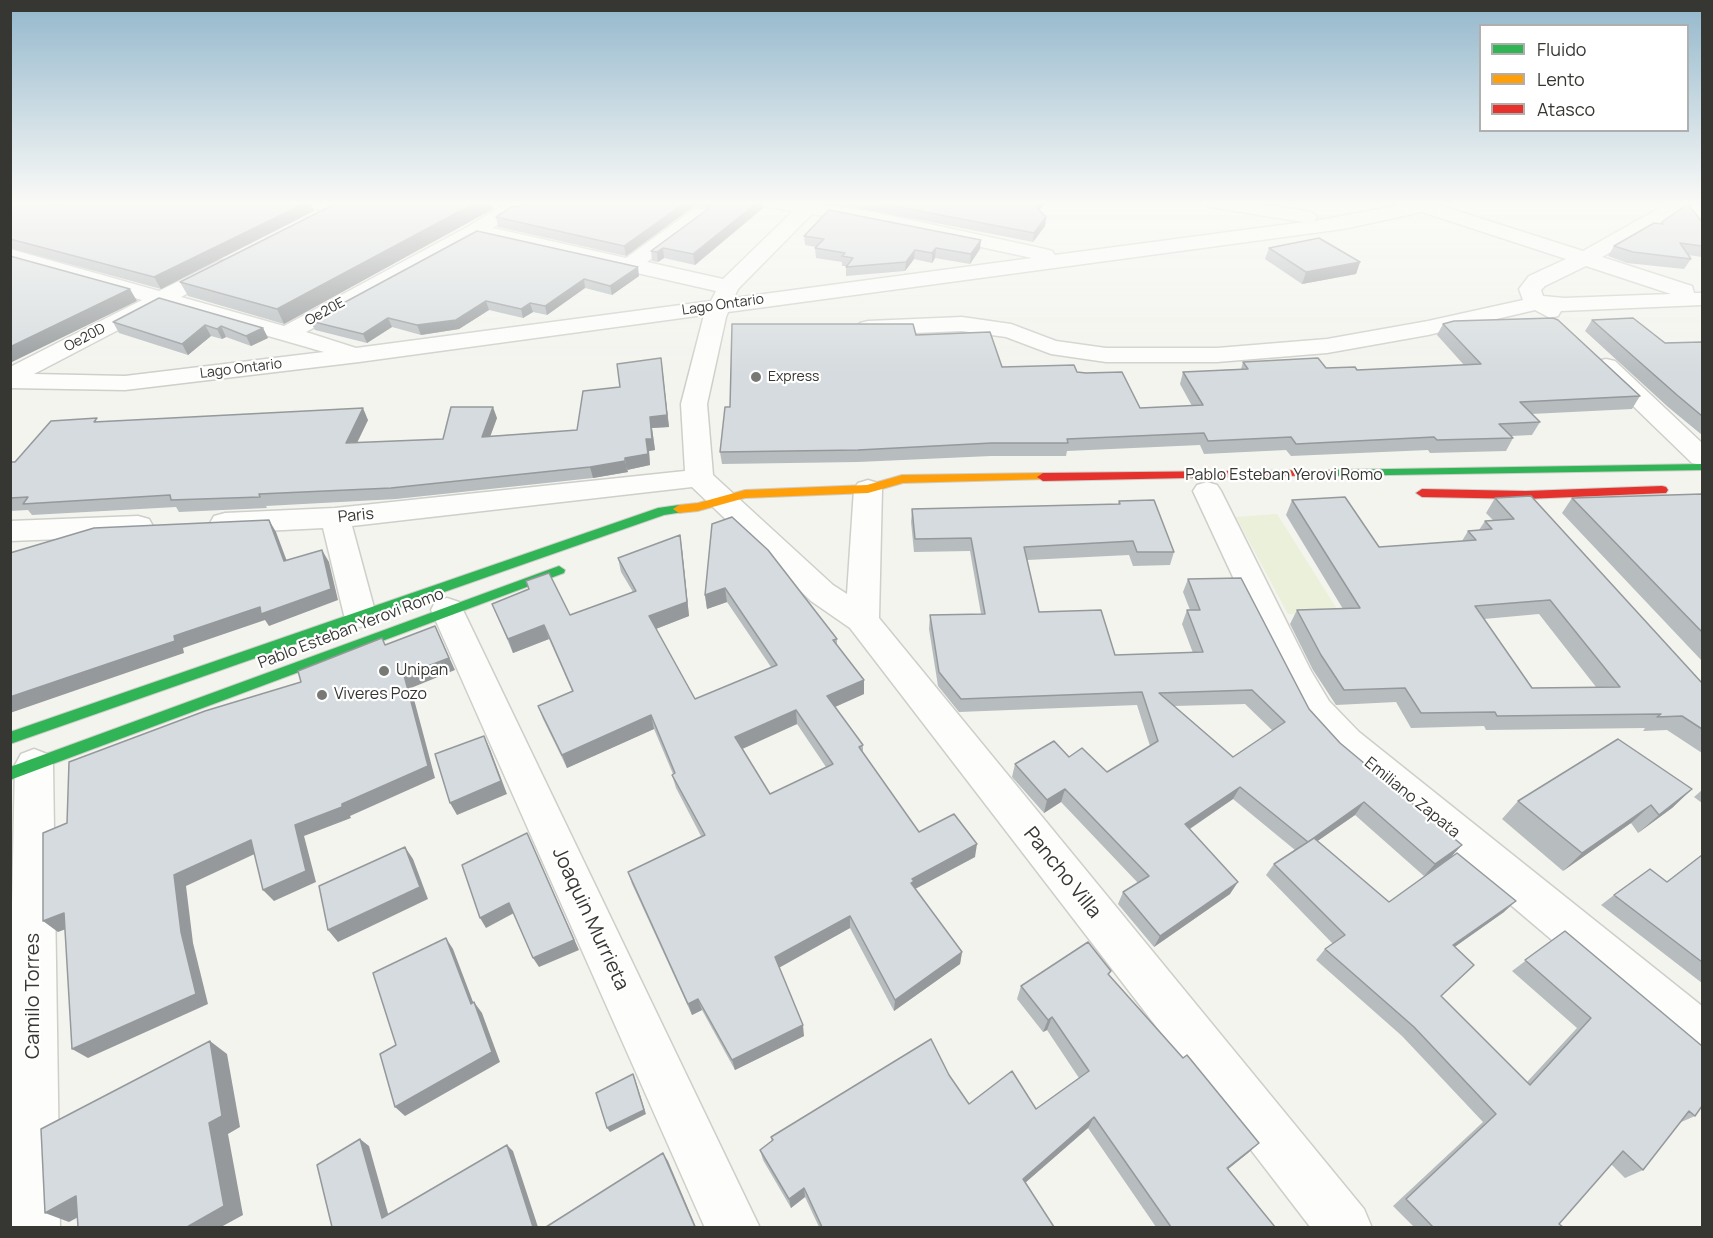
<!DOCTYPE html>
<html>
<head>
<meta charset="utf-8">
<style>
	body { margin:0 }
	#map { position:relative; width:1713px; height:1238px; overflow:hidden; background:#f3f4ee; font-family:Manrope,sans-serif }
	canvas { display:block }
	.frame { position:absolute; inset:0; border:12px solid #363732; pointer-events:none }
	.legend { position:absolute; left:1479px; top:24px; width:210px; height:108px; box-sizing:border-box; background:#fff; border:2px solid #afafad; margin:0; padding:8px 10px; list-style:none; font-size:18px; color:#363732 }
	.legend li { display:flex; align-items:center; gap:12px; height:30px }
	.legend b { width:30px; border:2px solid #afafad }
</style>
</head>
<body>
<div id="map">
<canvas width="1713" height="1238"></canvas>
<div class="frame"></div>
<ul class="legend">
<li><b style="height:8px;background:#30b455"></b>Fluido</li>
<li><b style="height:8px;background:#ff9f0a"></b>Lento</li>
<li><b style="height:8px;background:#e5322d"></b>Atasco</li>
</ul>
</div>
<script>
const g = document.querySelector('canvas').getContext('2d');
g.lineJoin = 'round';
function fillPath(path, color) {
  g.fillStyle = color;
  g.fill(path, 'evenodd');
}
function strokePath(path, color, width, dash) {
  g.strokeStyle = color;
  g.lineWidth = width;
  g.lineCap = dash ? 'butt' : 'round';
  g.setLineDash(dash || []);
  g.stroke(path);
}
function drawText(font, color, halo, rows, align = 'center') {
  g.font = font + ' Manrope,sans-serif';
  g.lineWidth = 4.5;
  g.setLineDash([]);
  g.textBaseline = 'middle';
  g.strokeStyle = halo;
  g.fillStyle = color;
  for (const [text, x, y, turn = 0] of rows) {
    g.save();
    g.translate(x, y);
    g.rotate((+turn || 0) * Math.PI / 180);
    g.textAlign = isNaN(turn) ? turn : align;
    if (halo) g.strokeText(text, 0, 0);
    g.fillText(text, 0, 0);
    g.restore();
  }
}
const green = new Path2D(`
	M 1277,514 L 1342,617 L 1288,614 L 1236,517 Z`);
const street = new Path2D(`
	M 301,202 L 346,204 L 348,208 L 346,212 L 339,214 L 303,206 Z
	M 508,202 L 530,202 L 493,228 L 626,258 L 694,209 L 708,209 L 711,213 L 708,217 L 647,262 L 723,279 L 793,211 L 763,206 L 761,202 L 822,202 L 821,204 L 874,212 L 1045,249 L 1052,251 L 1055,255 L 1304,222 L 1215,208 L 1208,206 L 1206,202 L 1248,202 L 1307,211 L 1314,213 L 1317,217 L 1314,221 L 1416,202 L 1441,202 L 1439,205 L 1583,251 L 1670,202 L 1692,202 L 1690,206 L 1602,257 L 1692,286 L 1694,293 L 1702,293 L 1702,305 L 1561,311 L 1558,316 L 1550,318 L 1535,310 L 1428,335 L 1327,353 L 1217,362 L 1106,362 L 1051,354 L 1006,337 L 962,331 L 868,335 L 860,333 L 856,328 L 860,323 L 868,321 L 962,317 L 1011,324 L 1056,341 L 1106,348 L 1217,348 L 1327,339 L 1428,321 L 1523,300 L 1519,289 L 1529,276 L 1566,259 L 1422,212 L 1343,229 L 728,312 L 726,317 L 707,404 L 713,475 L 833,585 L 847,594 L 854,489 L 858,483 L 868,480 L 878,483 L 882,489 L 879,618 L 1364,1209 L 1372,1228 L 1311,1228 L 850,628 L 811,601 L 692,487 L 352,526 L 376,615 L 372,623 L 360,627 L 348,623 L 344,615 L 323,528 L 225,533 L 214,530 L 210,523 L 214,516 L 225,513 L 335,508 L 685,471 L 681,404 L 704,315 L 359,362 L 125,390 L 10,388 L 10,367 L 142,300 L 10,262 L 10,249 L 159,291 L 217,262 L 224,260 L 231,262 L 234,266 L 231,270 L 181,297 L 284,326 L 469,226 ZM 812,214 L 874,224 L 1032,258 L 734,298 L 738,289 ZM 479,237 L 716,291 L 711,301 L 356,348 L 306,332 ZM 1586,266 L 1671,294 L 1564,298 L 1543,296 L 1541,290 L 1545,286 ZM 164,306 L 324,352 L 125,376 L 34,374 Z
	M 1606,359 L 1615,361 L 1702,443 L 1702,465 L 1692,463 L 1597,371 L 1594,366 L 1597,361 Z
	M 1207,482 L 1217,485 L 1221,491 L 1311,671 L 1329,701 L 1359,732 L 1702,1006 L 1702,1059 L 1685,1053 L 1333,754 L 1303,721 L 1279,676 L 1193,491 L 1197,485 Z
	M 138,516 L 149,519 L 153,526 L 149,533 L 138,536 L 10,541 L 10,521 Z
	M 447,598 L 459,602 L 463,610 L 760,1228 L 705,1228 L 431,610 L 435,602 Z
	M 34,749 L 47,754 L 53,765 L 60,1228 L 10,1228 L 10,997 L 15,765 L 21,754 Z`);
const fast = new Path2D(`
	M 1702,464 L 1702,470 L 1328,476 L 1322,473 L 1328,470 Z
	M 679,505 L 683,506 L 685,509 L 683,512 L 664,515 L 10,744 L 10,732 L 658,508 Z
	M 559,566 L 565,570 L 564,573 L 10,780 L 10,767 Z`);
const slow = new Path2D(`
	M 1043,473 L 1047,475 L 1047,479 L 903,483 L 868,493 L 745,498 L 698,511 L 679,513 L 673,509 L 679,505 L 698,503 L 745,490 L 867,485 L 902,475 Z`);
const jam = new Path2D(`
	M 1328,470 L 1334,473 L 1332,475 L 1043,481 L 1037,477 L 1043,473 Z
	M 1662,486 L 1666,487 L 1668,490 L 1666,493 L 1526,499 L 1422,497 L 1416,493 L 1422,489 L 1526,491 Z`);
const wall = new Path2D(`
	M 10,202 L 58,206 L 117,203 L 314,211 L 161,289 L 10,248 Z
	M 529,202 L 762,202 L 763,208 L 695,265 L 664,258 L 658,262 L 652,261 L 651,251 L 709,208 L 693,207 L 626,256 L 498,227 L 496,217 Z
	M 843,202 L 1047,202 L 1039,210 L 1046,217 L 1045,226 L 1033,242 L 843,205 Z
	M 493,209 L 284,324 L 188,296 L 180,282 Z
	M 1662,222 L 1702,222 L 1702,257 L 1688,255 L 1691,259 L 1684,269 L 1627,263 L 1608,256 L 1614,246 L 1661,224 Z
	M 477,231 L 639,276 L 612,295 L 585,288 L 547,315 L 533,312 L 523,318 L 489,310 L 459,329 L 421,335 L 392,327 L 367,343 L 315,330 L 310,321 Z
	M 804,236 L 980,249 L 970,264 L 935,258 L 932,263 L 914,259 L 905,271 L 846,276 L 846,266 L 842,266 L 842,262 L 816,258 L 815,248 L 816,247 L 805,245 Z
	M 1269,248 L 1360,262 L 1356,274 L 1302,284 L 1265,259 Z
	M 1592,320 L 1665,343 L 1702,342 L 1702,435 L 1668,407 L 1585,331 Z
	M 113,322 L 263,328 L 268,338 L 251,346 L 226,337 L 222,339 L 211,336 L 188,355 L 119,333 Z
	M 1443,324 L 1640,396 L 1632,409 L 1531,414 L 1540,422 L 1532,435 L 1511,436 L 1513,438 L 1506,451 L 1430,453 L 1428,450 L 1291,456 L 1286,450 L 1204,454 L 1200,445 L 1067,451 L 1066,456 L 991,456 L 858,462 L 722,464 L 720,452 L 730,407 L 916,335 L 1002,367 L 1077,372 L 1140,408 L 1192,406 L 1180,384 L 1183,372 L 1241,369 L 1243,362 L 1357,370 L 1464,365 L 1437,335 Z
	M 661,358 L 669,427 L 652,428 L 655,450 L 649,451 L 650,465 L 627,470 L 628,472 L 593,478 L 396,499 L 266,506 L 267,508 L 179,512 L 176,507 L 32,515 L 28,510 L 10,511 L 10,462 L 15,462 L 99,421 L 368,420 L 357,443 L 443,439 L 497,418 L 490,436 L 577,430 L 620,387 Z
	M 1702,494 L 1702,661 L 1562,513 L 1572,498 Z
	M 1495,498 L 1702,683 L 1702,753 L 1667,730 L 1643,731 L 1645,728 L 1486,730 L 1484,726 L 1411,728 L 1396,702 L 1336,705 L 1313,670 L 1290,624 L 1297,610 L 1343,609 L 1286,515 L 1292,500 L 1379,547 L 1462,541 L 1468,531 L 1479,530 L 1485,521 L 1493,520 L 1486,513 ZM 1539,614 L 1596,687 L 1532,688 L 1484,619 Z
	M 1119,501 L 1174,552 L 1170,565 L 1133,566 L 1129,555 L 1027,560 L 1039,612 L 1115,655 L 1193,653 L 1182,624 L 1187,610 L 1190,610 L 1183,592 L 1188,579 L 1340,743 L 1452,856 L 1504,912 L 1455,946 L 1441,996 L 1527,1082 L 1577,1028 L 1512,971 L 1565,931 L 1695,1116 L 1679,1123 L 1643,1170 L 1625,1178 L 1611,1164 L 1559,1224 L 1563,1227 L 1414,1227 L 1393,1206 L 1483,1122 L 1402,1036 L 1316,960 L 1325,949 L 1333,944 L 1266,875 L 1274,864 L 1295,850 L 1233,799 L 1190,829 L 1230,894 L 1154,947 L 1118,904 L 1123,892 L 1138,883 L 1061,802 L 1044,813 L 1012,777 L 1015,764 L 1069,757 L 1107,772 L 1150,746 L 1137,705 L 959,712 L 938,686 L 929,629 L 930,615 L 981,614 L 970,551 L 914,552 L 911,522 L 912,509 L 1118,504 ZM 1245,704 L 1273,731 L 1233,757 L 1174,706 ZM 1355,815 L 1424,876 L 1442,864 L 1389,902 L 1317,841 Z
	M 712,524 L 837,639 L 837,646 L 864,694 L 835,707 L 863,745 L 863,753 L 919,832 L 975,857 L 915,889 L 962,952 L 960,964 L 894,1011 L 850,928 L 779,967 L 804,1036 L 735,1070 L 702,1010 L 692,1015 L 632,884 L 628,872 L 701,836 L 676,788 L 672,775 L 673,774 L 654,729 L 567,768 L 543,719 L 538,706 L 572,691 L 549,639 L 513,653 L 492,604 L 529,590 L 526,581 L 570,615 L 633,592 L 621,572 L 618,558 L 682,549 L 689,616 L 656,629 L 695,699 L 771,667 L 727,602 L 707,609 L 705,595 ZM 797,724 L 826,767 L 770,794 L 742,748 Z
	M 1692,789 L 1672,808 L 1638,833 L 1631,823 L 1563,871 L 1502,819 L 1518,801 Z
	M 1702,790 L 1702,803 L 1694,797 Z
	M 1702,855 L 1702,983 L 1601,905 L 1614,895 L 1667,882 Z
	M 1111,971 L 1109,975 L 1259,1143 L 1248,1153 L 1228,1169 L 1275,1227 L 1156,1227 L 1088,1128 L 1025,1183 L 1054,1227 L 819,1227 L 805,1197 L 791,1208 L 763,1160 L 760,1150 L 772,1141 L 771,1137 L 949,1075 L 969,1104 L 1036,1109 L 1079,1078 L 1047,1030 L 1043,1032 L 1017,999 L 1021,986 Z`);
const shadedWall = new Path2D(`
	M 308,202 L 310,202 L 314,211 L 161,289 L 154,277 Z
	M 477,202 L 491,202 L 493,209 L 284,324 L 277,309 Z
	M 686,202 L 692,202 L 693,207 L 626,256 L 624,246 Z
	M 758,202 L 762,202 L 763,208 L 695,265 L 693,254 Z
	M 1040,202 L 1047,202 L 1034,216 L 1036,207 Z
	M 1046,217 L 1045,226 L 1033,242 L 1034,233 Z
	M 981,240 L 980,249 L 970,264 L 971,254 Z
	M 663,248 L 664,258 L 658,262 L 657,252 Z
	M 936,248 L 935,258 L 932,263 L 932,253 Z
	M 915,250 L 914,259 L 905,271 L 906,262 Z
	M 1360,262 L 1356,274 L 1302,284 L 1306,272 Z
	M 638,267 L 639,276 L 612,295 L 610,286 Z
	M 584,279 L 585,288 L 547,315 L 545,306 Z
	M 130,289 L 137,301 L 12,362 L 10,361 L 10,347 Z
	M 486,301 L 489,310 L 459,329 L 421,335 L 417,325 Z
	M 530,303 L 533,312 L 523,318 L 521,309 Z
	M 388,318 L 392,327 L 367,343 L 363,334 Z
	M 205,325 L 211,336 L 188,355 L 182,344 Z
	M 221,326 L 226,337 L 222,339 L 217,329 Z
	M 263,328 L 268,338 L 251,346 L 246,336 Z
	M 661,358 L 669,427 L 652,428 L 655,450 L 649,451 L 650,465 L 627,470 L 625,458 L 650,417 Z
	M 493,407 L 497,418 L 486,448 L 482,437 Z
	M 363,408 L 368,420 L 351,455 L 346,443 Z
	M 625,461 L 628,472 L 593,478 L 590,467 Z
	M 269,520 L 276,532 L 291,572 L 284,561 Z
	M 680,535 L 682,549 L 689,616 L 653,630 L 649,616 Z
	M 322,550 L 329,562 L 338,600 L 269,626 L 265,620 L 183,648 L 184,653 L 10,713 L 10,697 L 174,636 Z
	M 725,588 L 727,602 L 707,609 L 705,595 Z
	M 544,625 L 549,639 L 513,653 L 508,639 Z
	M 435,626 L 455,670 L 411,688 L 435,778 L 350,816 L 351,818 L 304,836 L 316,882 L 274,901 L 263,890 L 295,825 L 404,675 Z
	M 864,680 L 864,694 L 828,710 L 827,696 Z
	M 796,710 L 797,724 L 738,751 L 735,737 Z
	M 651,715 L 654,729 L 567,768 L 562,755 Z
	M 484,736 L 490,749 L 507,794 L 457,815 L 450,803 Z
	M 1240,787 L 1233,799 L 1179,836 L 1185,824 Z
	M 1065,789 L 1061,802 L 1044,813 L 1047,800 Z
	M 1692,789 L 1672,808 L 1638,833 L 1659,815 Z
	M 1364,802 L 1355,815 L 1299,854 L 1308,842 Z
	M 10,805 L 12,806 L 10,869 Z
	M 1651,805 L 1631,823 L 1563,871 L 1582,853 Z
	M 251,840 L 261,851 L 186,886 L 193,943 L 208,1004 L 88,1058 L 72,1049 L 181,932 L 174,875 Z
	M 532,844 L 579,950 L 539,967 L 533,958 Z
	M 977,844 L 975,857 L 913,890 L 911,883 L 912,879 Z
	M 1462,845 L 1451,857 L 1424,876 L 1435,864 Z
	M 405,847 L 413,859 L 428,899 L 338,942 L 328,930 Z
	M 1238,882 L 1230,894 L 1154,947 L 1160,936 Z
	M 1516,901 L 1504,912 L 1442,956 L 1453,945 Z
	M 509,903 L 514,913 L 486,928 L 480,918 Z
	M 64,913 L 79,924 L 58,932 L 43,921 Z
	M 850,916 L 850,928 L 777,969 L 775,957 Z
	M 446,938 L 453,949 L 478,1015 L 471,1004 Z
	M 962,952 L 960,964 L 894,1011 L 895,1000 Z
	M 698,999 L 702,1010 L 692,1015 L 688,1004 Z
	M 474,1002 L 482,1013 L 500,1062 L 405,1116 L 395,1107 Z
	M 1052,1017 L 1047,1030 L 1043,1032 L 1048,1020 Z
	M 803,1025 L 804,1036 L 735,1070 L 732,1060 Z
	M 210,1041 L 227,1054 L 240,1127 L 228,1134 L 243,1215 L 221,1227 L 187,1227 L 209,1123 Z
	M 633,1074 L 635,1079 L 646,1114 L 610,1132 L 607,1128 Z
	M 1094,1117 L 1088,1128 L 1018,1189 L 1023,1179 Z
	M 360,1139 L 369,1146 L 391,1224 L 382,1218 Z
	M 1259,1143 L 1248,1153 L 1217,1178 L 1227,1168 Z
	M 507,1145 L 513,1151 L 538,1227 L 533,1227 Z
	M 663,1153 L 668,1161 L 696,1227 L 695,1227 Z
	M 804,1188 L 805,1197 L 791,1208 L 789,1199 Z
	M 76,1196 L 99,1206 L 69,1222 L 45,1213 Z`);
const building = new Path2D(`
	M 10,202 L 42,202 L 58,206 L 68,202 L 112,202 L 117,203 L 120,202 L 308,202 L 154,277 L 10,239 Z
	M 339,202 L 477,202 L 277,309 L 180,282 Z
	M 529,202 L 686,202 L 624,246 L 496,217 L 513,206 L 518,207 Z
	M 711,202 L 758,202 L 693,254 L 663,248 L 657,252 L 651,251 L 708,209 L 712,203 Z
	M 873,202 L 1040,202 L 1036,207 L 1046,217 L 1034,233 Z
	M 1688,204 L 1702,222 L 1702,246 L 1680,243 L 1691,259 L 1633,252 L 1614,246 L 1654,223 L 1663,224 L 1662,222 Z
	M 829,210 L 981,240 L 971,254 L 936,248 L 932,253 L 915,250 L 906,262 L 846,267 L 853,258 L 842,256 L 845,253 L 815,248 L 824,239 L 804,236 Z
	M 477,231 L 638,267 L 610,286 L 584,279 L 545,306 L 530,303 L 521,309 L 486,301 L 456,320 L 417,325 L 388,318 L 363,334 L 310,321 Z
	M 1319,238 L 1360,262 L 1306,272 L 1269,248 Z
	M 10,256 L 130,289 L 10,347 Z
	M 159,298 L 263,328 L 246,336 L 221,326 L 217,329 L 205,325 L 182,344 L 113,322 Z
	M 1553,318 L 1558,320 L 1640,396 L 1520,402 L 1540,422 L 1499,424 L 1513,438 L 1437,440 L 1434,437 L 1296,444 L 1291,437 L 1208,441 L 1204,433 L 1067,439 L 1068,443 L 992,443 L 858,450 L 720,452 L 725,407 L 730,407 L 732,324 L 913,324 L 916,335 L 990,332 L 1002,367 L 1074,365 L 1077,372 L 1086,373 L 1122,372 L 1140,408 L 1203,405 L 1183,372 L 1248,369 L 1243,362 L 1318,358 L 1326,368 L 1355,367 L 1357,370 L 1481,364 L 1443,324 L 1454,321 Z
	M 1633,318 L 1665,343 L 1702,342 L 1702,416 L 1677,395 L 1592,320 Z
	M 661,358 L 667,415 L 650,417 L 652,439 L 646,439 L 648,454 L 625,458 L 625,461 L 590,467 L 391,488 L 259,494 L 260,497 L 171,500 L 170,495 L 23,504 L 28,497 L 10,498 L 10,462 L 15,462 L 51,421 L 97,418 L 94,422 L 363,408 L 346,443 L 443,439 L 451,407 L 493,407 L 482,437 L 577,430 L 583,391 L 620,387 L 617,364 Z
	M 1702,494 L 1702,632 L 1572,498 Z
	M 1531,496 L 1702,683 L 1702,729 L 1682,716 L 1657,717 L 1661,714 L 1497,716 L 1495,712 L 1421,713 L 1405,688 L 1344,690 L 1321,655 L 1297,610 L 1360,608 L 1292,500 L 1345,497 L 1379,547 L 1476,540 L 1468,531 L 1492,529 L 1485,521 L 1514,519 L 1495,498 ZM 1550,600 L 1620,687 L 1532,688 L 1475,606 Z
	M 1154,500 L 1174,552 L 1137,552 L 1133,541 L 1024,547 L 1039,612 L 1101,610 L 1115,655 L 1203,652 L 1187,610 L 1200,610 L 1188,579 L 1241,578 L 1309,709 L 1340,743 L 1462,845 L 1435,864 L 1364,802 L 1308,842 L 1240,787 L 1185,824 L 1238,882 L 1160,936 L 1123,892 L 1149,876 L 1065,789 L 1047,800 L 1015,764 L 1054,741 L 1069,757 L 1082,748 L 1107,772 L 1158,741 L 1142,692 L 961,699 L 939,672 L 930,615 L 985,614 L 971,538 L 915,539 L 912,509 L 1120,504 L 1119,501 ZM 1252,690 L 1285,722 L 1233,757 L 1159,693 Z
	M 732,517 L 768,550 L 837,639 L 833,640 L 864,680 L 827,696 L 863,745 L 859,747 L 919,832 L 954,814 L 977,844 L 912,879 L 914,881 L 911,883 L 962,952 L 895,1000 L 850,916 L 775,957 L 803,1025 L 732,1060 L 698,999 L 688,1004 L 628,872 L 705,835 L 672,775 L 675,773 L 651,715 L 562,755 L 538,706 L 573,691 L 544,625 L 508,639 L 492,604 L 529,589 L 526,581 L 549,573 L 570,615 L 636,591 L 618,558 L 680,535 L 687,602 L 649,616 L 695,699 L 777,665 L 725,588 L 705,595 L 712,524 ZM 796,710 L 833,764 L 770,794 L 735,737 Z
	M 269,520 L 284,561 L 322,550 L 331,589 L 261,614 L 260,607 L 174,636 L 175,641 L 10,697 L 10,553 L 94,528 Z
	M 435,626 L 449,658 L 404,675 L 428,766 L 342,804 L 342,807 L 295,825 L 306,871 L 263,890 L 251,840 L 174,875 L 181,932 L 196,994 L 72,1049 L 64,913 L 43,921 L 43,833 L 67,823 L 69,762 L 205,711 L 301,682 L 298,671 L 382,638 L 385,645 Z
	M 484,736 L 501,781 L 450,803 L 435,754 Z
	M 1618,739 L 1692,789 L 1659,815 L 1651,805 L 1582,853 L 1518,801 Z
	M 527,833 L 574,940 L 533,958 L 509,903 L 480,918 L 462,865 Z
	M 1314,838 L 1389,902 L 1457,853 L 1516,901 L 1453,945 L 1474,965 L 1441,996 L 1530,1085 L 1591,1018 L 1525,960 L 1565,931 L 1702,1046 L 1702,1106 L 1695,1116 L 1689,1111 L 1643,1170 L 1623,1151 L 1559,1224 L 1563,1227 L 1433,1227 L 1406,1199 L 1496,1114 L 1414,1027 L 1325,949 L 1345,935 L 1274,864 Z
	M 405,847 L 420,887 L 328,930 L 319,886 Z
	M 1702,855 L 1702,962 L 1614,895 L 1650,869 L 1667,882 Z
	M 446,938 L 471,1004 L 474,1002 L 492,1052 L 395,1107 L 380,1054 L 396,1045 L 373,973 Z
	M 1088,942 L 1111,971 L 1108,974 L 1183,1058 L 1187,1055 L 1259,1143 L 1227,1168 L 1275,1227 L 1171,1227 L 1094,1117 L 1023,1179 L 1054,1227 L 822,1227 L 804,1188 L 789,1199 L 760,1150 L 773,1140 L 771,1137 L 931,1039 L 949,1075 L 969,1104 L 1012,1071 L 1036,1109 L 1089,1071 L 1052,1017 L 1048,1020 L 1021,986 Z
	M 210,1041 L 222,1116 L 209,1123 L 224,1206 L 187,1227 L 78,1227 L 76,1196 L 45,1213 L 41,1129 Z
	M 633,1074 L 644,1110 L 607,1128 L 596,1093 Z
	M 360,1139 L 382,1218 L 507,1145 L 533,1227 L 332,1227 L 317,1165 Z
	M 663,1153 L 695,1227 L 546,1227 Z`);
const markers = [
	[756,377,6,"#787974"],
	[384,671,6,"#787974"],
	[322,695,6,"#787974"]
];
const farStreetnames = [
	["Lago Ontario",723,305,-8],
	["Oe20E",325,312,-29],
	["Oe20D",85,338,-28],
	["Lago Ontario",241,369,-7]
];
const farPoinames = [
	["Express",768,377]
];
const streetNames = [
	["Pablo Esteban Yerovi Romo",1284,476],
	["Paris",356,516,-6],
	["Pablo Esteban Yerovi Romo",351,629,-21],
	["Emiliano Zapata",1412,798,39]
];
const poiNames = [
	["Unipan",396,671],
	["Viveres Pozo",334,695]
];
const nearStreetnames = [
	["Pancho Villa",1062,873,51],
	["Joaquin Murrieta",590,919,65],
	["Camilo Torres",33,996,-90]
];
fillPath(green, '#eaf0d9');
strokePath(street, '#cecfca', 3);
strokePath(fast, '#cecfca', 2);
strokePath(slow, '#cecfca', 2);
strokePath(jam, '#cecfca', 2);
fillPath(street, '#fdfdfc');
fillPath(fast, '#30b455');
fillPath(slow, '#ff9f0a');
fillPath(jam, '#e5322d');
fillPath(wall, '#b7bcbf');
fillPath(shadedWall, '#95999b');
fillPath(building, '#d5dbde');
strokePath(building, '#95999b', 1.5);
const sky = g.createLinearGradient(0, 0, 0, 375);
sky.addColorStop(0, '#93b7cc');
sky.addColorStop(0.54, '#fafaf7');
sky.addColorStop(1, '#fafaf700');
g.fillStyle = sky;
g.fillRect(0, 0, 1713, 375);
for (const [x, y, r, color] of markers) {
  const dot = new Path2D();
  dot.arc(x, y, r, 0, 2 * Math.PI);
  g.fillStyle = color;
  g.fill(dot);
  strokePath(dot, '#fff', 2);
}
drawText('14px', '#363732', '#fff', farStreetnames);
drawText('14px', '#363732', '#fff', farPoinames, 'left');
drawText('16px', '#363732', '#fff', streetNames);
drawText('16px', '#363732', '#fff', poiNames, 'left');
drawText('20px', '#363732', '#fff', nearStreetnames);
</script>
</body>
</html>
